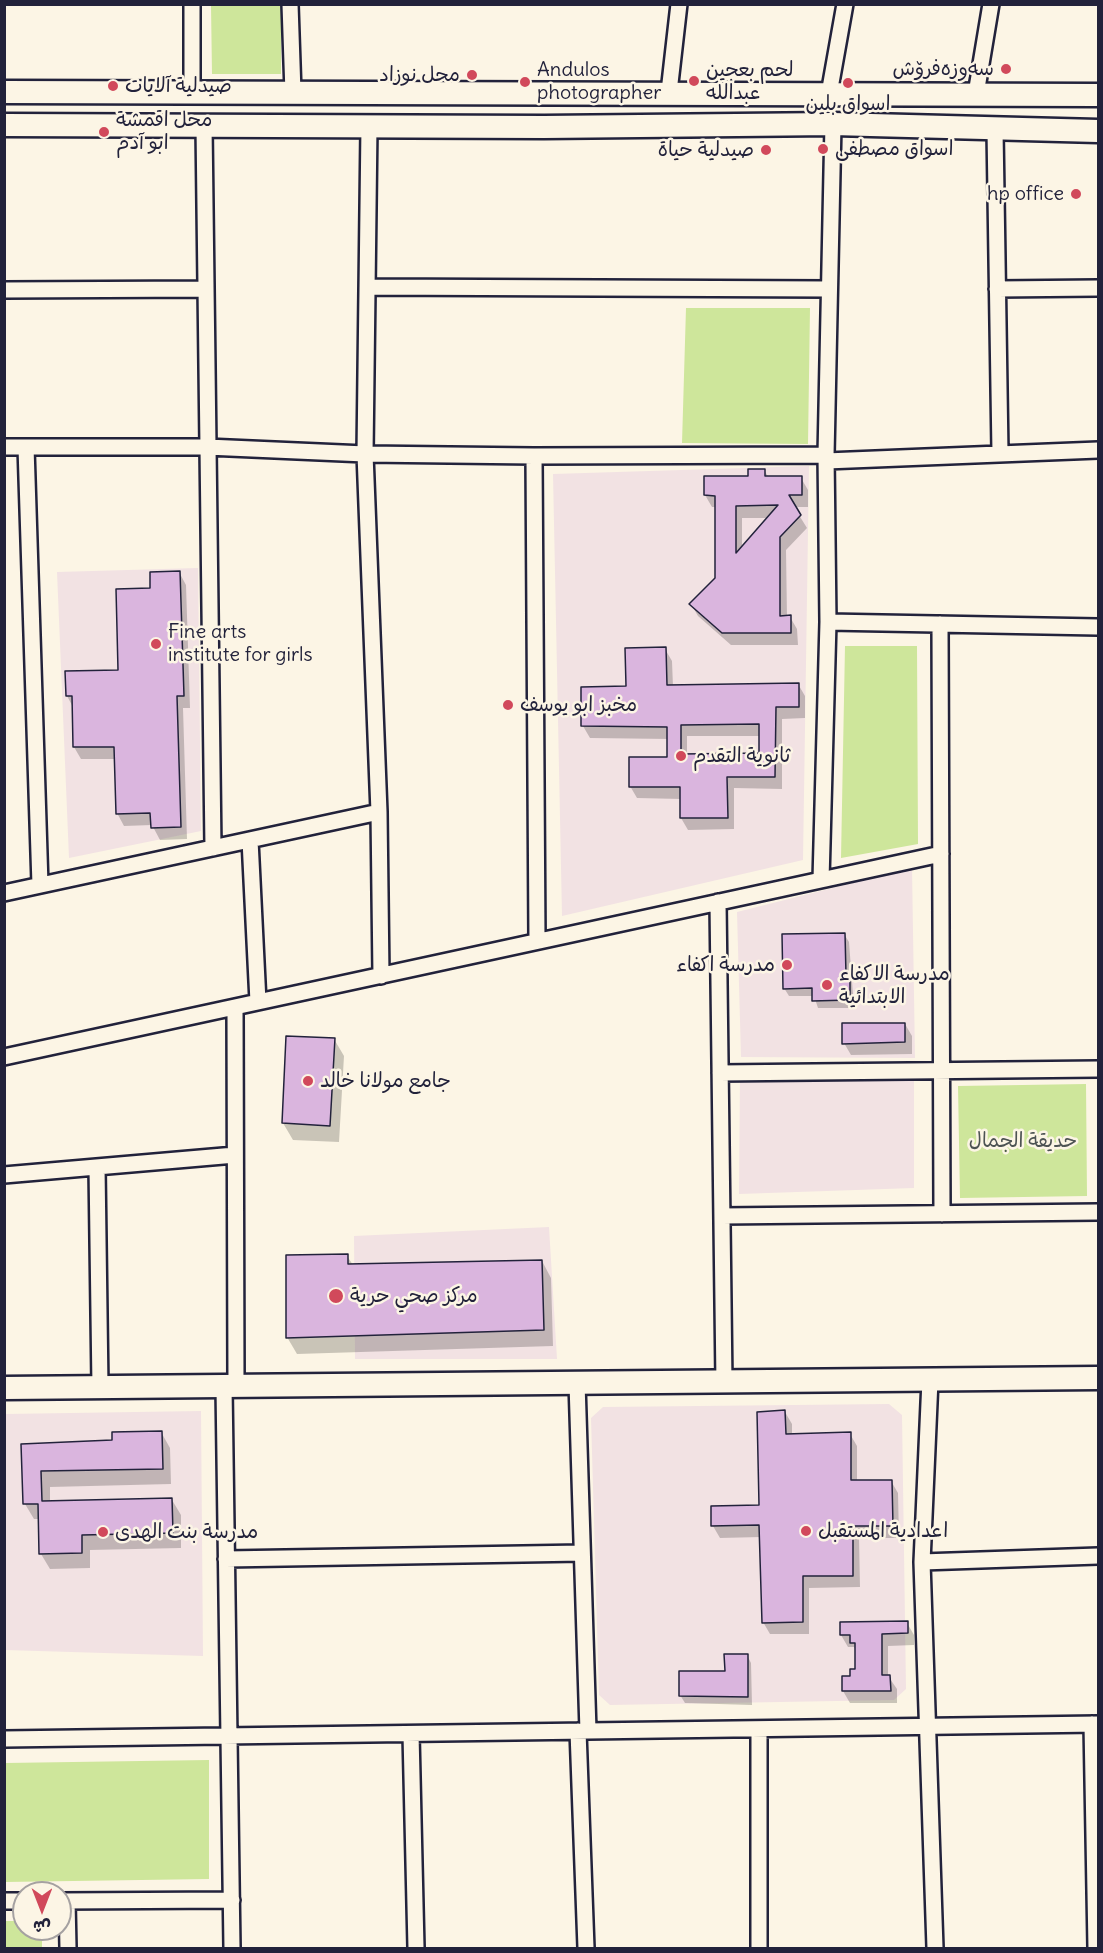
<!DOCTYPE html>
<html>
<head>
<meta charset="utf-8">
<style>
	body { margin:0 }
	#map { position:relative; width:1103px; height:1953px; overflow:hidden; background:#fcf5e5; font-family:Delius,"Playpen Sans Arabic",sans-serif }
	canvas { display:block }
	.frame { position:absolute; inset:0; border:6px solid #22223b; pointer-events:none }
	.north { position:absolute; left:12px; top:1881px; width:60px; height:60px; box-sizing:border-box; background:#fcf5e5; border:2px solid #a5a1a1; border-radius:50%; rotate:180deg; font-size:16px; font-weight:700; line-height:24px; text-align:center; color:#22223b }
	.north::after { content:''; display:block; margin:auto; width:21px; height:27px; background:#d1495b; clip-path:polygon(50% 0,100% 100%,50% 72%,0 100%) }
</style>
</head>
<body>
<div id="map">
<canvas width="1103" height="1953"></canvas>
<div class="frame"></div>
<div class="north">ش</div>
</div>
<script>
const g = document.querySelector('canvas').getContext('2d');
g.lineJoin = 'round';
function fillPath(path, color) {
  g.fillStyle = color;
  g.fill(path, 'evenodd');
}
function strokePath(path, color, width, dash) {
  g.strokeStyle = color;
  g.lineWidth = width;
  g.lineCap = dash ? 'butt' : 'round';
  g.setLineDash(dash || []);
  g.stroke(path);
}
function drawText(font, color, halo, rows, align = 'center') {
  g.font = font + ' Delius,"Playpen Sans Arabic",sans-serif';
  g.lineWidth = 5;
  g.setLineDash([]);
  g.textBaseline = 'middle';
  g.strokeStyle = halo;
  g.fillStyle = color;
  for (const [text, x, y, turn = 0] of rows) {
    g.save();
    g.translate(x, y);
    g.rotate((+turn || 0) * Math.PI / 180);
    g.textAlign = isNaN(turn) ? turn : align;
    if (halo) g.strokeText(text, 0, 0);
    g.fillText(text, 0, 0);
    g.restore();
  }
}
const built = new Path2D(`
	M 809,466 L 803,860 L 562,916 L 553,474 Z
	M 198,568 L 201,831 L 69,858 L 57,572 Z
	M 912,868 L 915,1058 L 741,1057 L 737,912 Z
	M 914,1074 L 914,1188 L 739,1194 L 740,1077 Z
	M 549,1227 L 557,1359 L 355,1359 L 354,1236 Z
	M 889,1404 L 902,1415 L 906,1689 L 894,1700 L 610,1705 L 599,1695 L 591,1418 L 603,1407 Z
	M 201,1411 L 203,1656 L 5,1650 L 5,1414 Z`);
const green = new Path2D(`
	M 211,5 L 281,5 L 281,74 L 212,74 Z
	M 686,308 L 810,308 L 808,444 L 682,443 Z
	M 845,646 L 917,646 L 918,844 L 841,858 Z
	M 1086,1084 L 1087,1196 L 960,1198 L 958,1086 Z
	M 209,1760 L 209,1879 L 5,1882 L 5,1763 Z
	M 5,1921 L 24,1921 L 24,1929 L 42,1929 L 42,1948 L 5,1948 Z`);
const shadow = new Path2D(`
	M 764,470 L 769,478 L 801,478 L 808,490 L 808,507 L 794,507 L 807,528 L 786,550 L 787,617 L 790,617 L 797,629 L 798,645 L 731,645 L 698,616 L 691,604 L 716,579 L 716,507 L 712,507 L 705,495 ZM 742,518 L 770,518 L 742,548 Z
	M 179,572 L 186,585 L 190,708 L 183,708 L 187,839 L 160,840 L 152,825 L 124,826 L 117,813 L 116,759 L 81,759 L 74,747 L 73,707 L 67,696 L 120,671 L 152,589 Z
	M 665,649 L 672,661 L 673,687 L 798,684 L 805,696 L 805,718 L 782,719 L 782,789 L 734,788 L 734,829 L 688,830 L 681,818 L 681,799 L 637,798 L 630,786 L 669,758 L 669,739 L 590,738 L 583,726 L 627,688 ZM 687,736 L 760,736 L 760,755 L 687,755 Z
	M 844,934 L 849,942 L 854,1008 L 818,1008 L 814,996 L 789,996 L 784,988 Z
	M 905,1024 L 912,1036 L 912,1054 L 851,1055 L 844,1043 Z
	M 334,1039 L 344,1056 L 339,1142 L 293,1140 L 283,1123 Z
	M 347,1256 L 353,1265 L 542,1261 L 551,1278 L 553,1346 L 297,1354 L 287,1337 Z
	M 785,1412 L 792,1424 L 792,1436 L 850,1434 L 857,1446 L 857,1481 L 891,1481 L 898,1493 L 899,1538 L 859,1538 L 860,1587 L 809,1588 L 809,1634 L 770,1634 L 763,1622 L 761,1537 L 720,1538 L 713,1526 L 761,1507 Z
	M 161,1432 L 170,1448 L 171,1484 L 50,1487 L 50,1503 L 172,1500 L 181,1515 L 181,1548 L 90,1550 L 90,1568 L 50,1569 L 41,1554 L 40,1519 L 34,1519 L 25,1504 L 23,1445 L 113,1442 Z
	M 841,1623 L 907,1623 L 914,1635 L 914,1645 L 888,1646 L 888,1676 L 897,1689 L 897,1703 L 850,1703 L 843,1691 L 856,1670 L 856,1650 L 854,1647 L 848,1647 L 841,1635 Z
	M 747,1655 L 751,1663 L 752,1705 L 685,1703 L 680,1695 L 726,1673 Z`);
const building = new Path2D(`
	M 748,469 L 765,469 L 765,476 L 802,476 L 802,495 L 789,495 L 801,515 L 780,537 L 780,616 L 791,615 L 791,633 L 722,633 L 689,604 L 715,578 L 715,496 L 704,495 L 704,476 L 748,476 ZM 778,505 L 736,553 L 736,506 Z
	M 180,571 L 184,696 L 177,696 L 181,827 L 151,828 L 150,813 L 116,814 L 114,747 L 73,747 L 72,696 L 66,696 L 65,671 L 118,670 L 116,589 L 150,588 L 150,572 Z
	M 666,647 L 667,685 L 799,683 L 799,707 L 776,707 L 775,777 L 727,777 L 728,818 L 680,818 L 680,787 L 629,787 L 629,757 L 667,757 L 667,727 L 581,726 L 581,687 L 626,686 L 625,648 ZM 759,724 L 759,753 L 681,754 L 681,725 Z
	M 845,933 L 846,975 L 850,975 L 850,1000 L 812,1001 L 812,988 L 783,989 L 782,934 Z
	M 842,1023 L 905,1023 L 905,1042 L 842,1044 Z
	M 286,1036 L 335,1038 L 330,1126 L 282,1123 Z
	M 348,1254 L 348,1264 L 542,1260 L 544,1330 L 286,1338 L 286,1255 Z
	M 785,1410 L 786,1434 L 851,1432 L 851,1480 L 892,1480 L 893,1526 L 853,1526 L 853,1576 L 803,1576 L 803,1622 L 762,1623 L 759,1525 L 711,1526 L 711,1506 L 759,1505 L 757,1412 Z
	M 162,1431 L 163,1469 L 41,1471 L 42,1501 L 172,1498 L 173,1533 L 82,1535 L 82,1553 L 39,1554 L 38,1504 L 23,1504 L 21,1444 L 112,1440 L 112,1432 Z
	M 908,1621 L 908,1633 L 882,1634 L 882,1675 L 890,1675 L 891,1691 L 842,1691 L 842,1676 L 850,1676 L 850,1669 L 855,1669 L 855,1643 L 850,1643 L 850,1635 L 840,1635 L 840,1622 Z
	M 724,1654 L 748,1654 L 748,1697 L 679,1696 L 679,1671 L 725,1671 Z`);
const street = new Path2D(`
	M 290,4 L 293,93
	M 192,92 L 192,4
	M 669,92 L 679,4
	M 829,94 L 845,4
	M 976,94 L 991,4
	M 204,126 L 213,848
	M 369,126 L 365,454 L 379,812 L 381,976
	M 995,130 L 1000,453
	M 368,287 L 829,289
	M 997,289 L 1098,288
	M 4,290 L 205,289
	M 4,447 L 207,447 L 365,454 L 534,456 L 826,455
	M 26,447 L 40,885
	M 534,456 L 537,941
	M 826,461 L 1098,450
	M 828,622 L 1098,627
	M 940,624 L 942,1214
	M 250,840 L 258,1002
	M 821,880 L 828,622 L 826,455 L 833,124
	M 4,893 L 379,812
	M 718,902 L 724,1383
	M 235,1007 L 236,1387
	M 4,1057 L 941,854
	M 720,1073 L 1098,1069
	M 97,1167 L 100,1387
	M 4,1175 L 235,1155
	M 722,1216 L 1098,1212
	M 930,1380 L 922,1562 L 935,1948
	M 577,1383 L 588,1731
	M 224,1387 L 232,1948
	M 226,1559 L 582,1553
	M 922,1562 L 1098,1556
	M 1092,1724 L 1096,1948
	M 759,1730 L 759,1948
	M 578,1731 L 586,1948
	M 411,1734 L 416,1948
	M 4,1739 L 1098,1724
	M 4,1901 L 24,1901
	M 60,1901 L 232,1900
	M 67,1901 L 68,1948`);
const secondary = new Path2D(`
	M 4,92 L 1098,95
	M 4,125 L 544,127 L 833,124 L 1098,131
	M 4,1388 L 1098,1378`);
const markers = [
	[1006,69,6,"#d1495b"],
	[472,75,6,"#d1495b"],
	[694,81,6,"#d1495b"],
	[525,82,6,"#d1495b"],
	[848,83,6,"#d1495b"],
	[113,86,6,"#d1495b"],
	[104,132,6,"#d1495b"],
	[823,149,6,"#d1495b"],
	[766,150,6,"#d1495b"],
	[1076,194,6,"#d1495b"],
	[156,644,6,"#d1495b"],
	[508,705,6,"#d1495b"],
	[681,756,6,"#d1495b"],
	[787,965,6,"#d1495b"],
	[827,985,6,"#d1495b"],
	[308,1081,6,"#d1495b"],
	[336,1296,8,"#d1495b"],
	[806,1531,6,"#d1495b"],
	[103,1532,6,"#d1495b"]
];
const poiNames = [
	["سەوزەفرۆش",994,69,"right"],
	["Andulos",537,70],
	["photographer",537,93],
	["لحم بعجين",706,70],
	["عبدالله",706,93],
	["محل نوزاد",460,75,"right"],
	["صيدلية آلايات",125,86],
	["اسواق بلين",848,104,"center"],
	["محل اقمشة",116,120],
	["ابو آدم",116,143],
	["اسواق مصطفى",835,149],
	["صيدلية حياة",754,150,"right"],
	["hp office",1064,194,"right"],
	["Fine arts",168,632],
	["institute for girls",168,655],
	["مخبز ابو يوسف",520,705],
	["ثانوية التقدم",693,756],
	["مدرسة اكفاء",775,965,"right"],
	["مدرسة الاكفاء",839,974],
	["الابتدائية",839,997],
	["جامع مولانا خالد",320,1081],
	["مركز صحي حرية",350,1296],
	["اعدادية المستقبل",818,1531],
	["مدرسة بنت الهدی",115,1532]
];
const parkNames = [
	["حديقة الجمال",1023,1141]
];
fillPath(built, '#f2e2e3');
fillPath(green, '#cee69b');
fillPath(shadow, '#0003');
fillPath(building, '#dab5de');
strokePath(building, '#22223b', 1.5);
strokePath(street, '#22223b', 20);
strokePath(secondary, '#22223b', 27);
strokePath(street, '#fcf5e5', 15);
strokePath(secondary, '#fcf5e5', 22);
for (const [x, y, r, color] of markers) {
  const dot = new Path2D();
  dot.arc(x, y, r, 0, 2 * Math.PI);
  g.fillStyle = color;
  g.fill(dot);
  strokePath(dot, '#fcf5e5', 2);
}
drawText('20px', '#22223b', '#fcf5e5', poiNames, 'left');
drawText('20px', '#4d5353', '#fcf5e5', parkNames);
</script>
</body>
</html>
